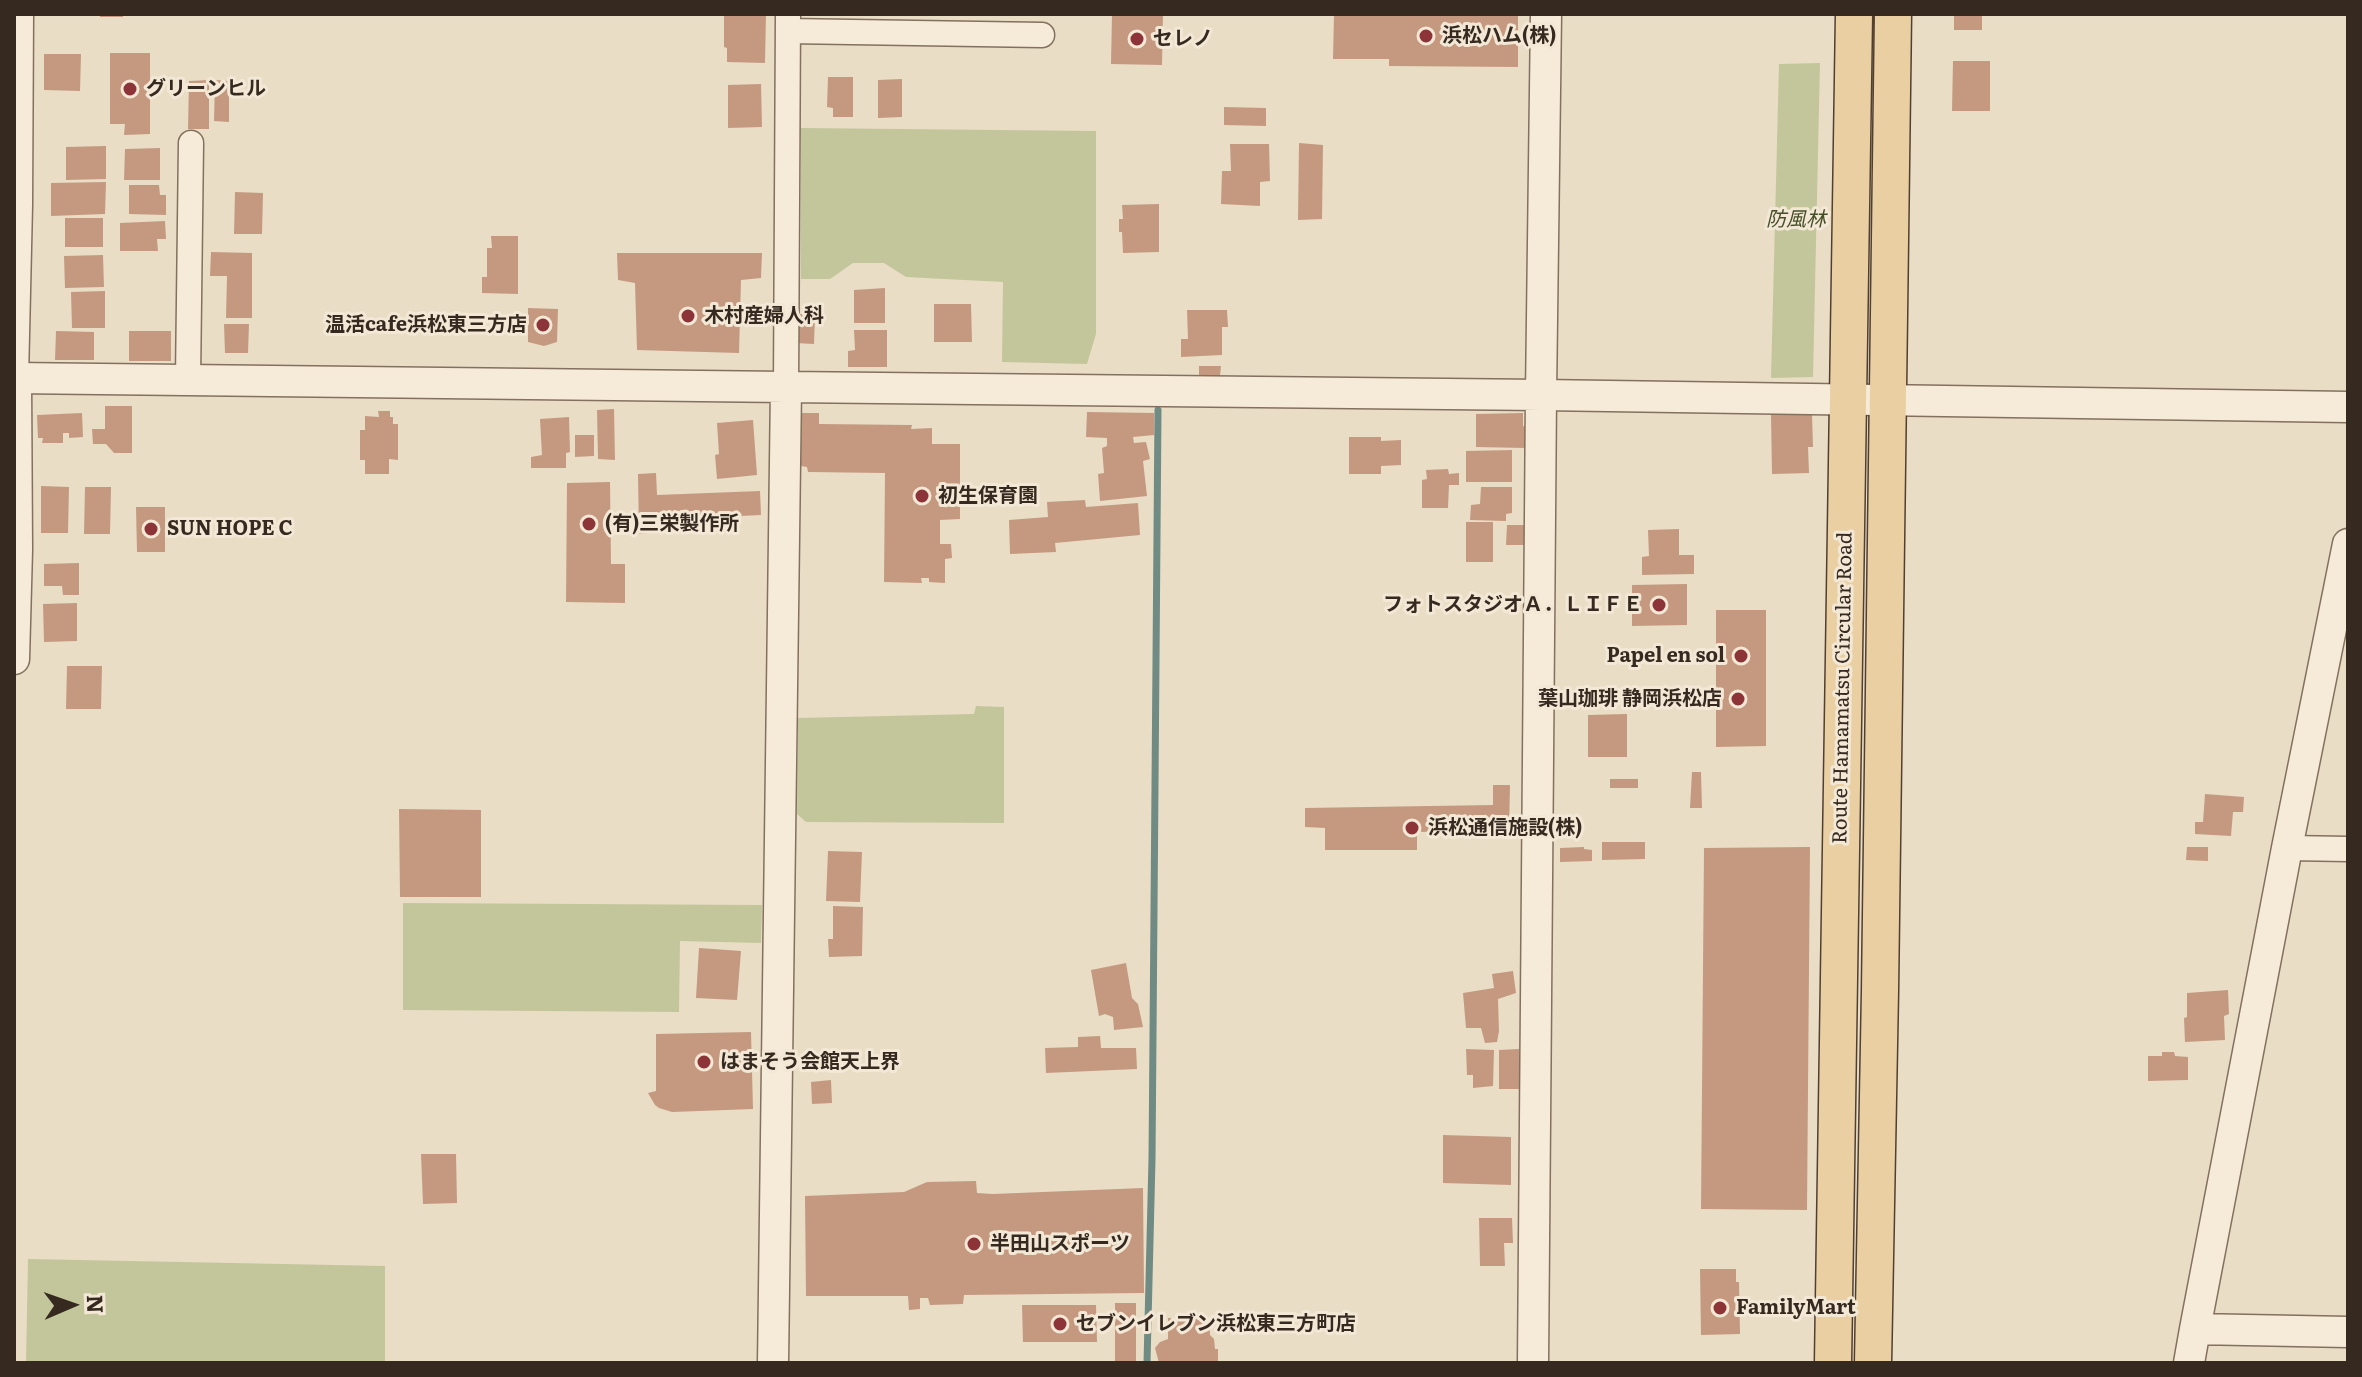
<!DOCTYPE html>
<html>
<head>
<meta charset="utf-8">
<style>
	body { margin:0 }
	#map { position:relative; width:2362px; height:1377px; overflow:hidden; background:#e9ddc6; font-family:Literata,serif }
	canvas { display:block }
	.frame { position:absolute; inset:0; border:16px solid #352920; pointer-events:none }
	.north { position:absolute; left:32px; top:1265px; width:80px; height:80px; -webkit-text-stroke:6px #f2e8d5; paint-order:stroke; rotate:88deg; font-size:22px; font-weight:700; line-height:32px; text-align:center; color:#352920 }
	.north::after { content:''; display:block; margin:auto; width:28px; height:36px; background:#352920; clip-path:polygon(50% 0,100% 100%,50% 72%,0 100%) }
</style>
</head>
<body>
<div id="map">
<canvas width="2362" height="1377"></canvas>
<div class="frame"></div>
<div class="north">N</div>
</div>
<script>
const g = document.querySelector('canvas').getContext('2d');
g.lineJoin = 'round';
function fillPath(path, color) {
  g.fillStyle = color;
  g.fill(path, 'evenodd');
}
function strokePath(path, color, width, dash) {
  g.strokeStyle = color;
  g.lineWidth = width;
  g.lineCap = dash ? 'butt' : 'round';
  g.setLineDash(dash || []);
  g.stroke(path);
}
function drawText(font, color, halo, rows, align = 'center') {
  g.font = font + ' Literata,"Noto Sans JP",serif';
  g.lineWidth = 6;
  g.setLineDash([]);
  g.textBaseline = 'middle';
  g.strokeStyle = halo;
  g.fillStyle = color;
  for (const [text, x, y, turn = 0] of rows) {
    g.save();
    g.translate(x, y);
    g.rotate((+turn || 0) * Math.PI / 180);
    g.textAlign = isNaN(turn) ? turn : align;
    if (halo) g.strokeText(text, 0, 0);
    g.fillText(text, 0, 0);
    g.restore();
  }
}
const green = new Path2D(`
	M 1820,63 L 1813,377 L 1771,378 L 1779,64 Z
	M 801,128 L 1096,131 L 1096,334 L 1087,364 L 1002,362 L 1003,282 L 906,277 L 884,263 L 853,263 L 830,279 L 801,279 Z
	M 976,706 L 1004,707 L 1004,823 L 806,822 L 797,814 L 798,718 L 974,714 Z
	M 403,903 L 762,905 L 761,943 L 680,941 L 679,1012 L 403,1010 Z
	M 28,1259 L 385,1266 L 385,1363 L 26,1363 Z`);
const stream = new Path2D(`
	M 1147,1363 L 1152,1159 L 1158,410`);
const building = new Path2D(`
	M 100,14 L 123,14 L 123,17 L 100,17 Z
	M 724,14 L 766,14 L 765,63 L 727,62 L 727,48 L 724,47 Z
	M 1112,14 L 1163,14 L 1162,65 L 1111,64 Z
	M 1334,14 L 1518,14 L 1518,67 L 1389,66 L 1389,59 L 1333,59 Z
	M 1954,14 L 1982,14 L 1982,30 L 1954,30 Z
	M 110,53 L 150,53 L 150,134 L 124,135 L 125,124 L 110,124 Z
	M 44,54 L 81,54 L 80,91 L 44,90 Z
	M 1953,61 L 1990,61 L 1990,111 L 1952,111 Z
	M 828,77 L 853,77 L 853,117 L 833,117 L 833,108 L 827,107 Z
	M 902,79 L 902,117 L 878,118 L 878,80 Z
	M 209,80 L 209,129 L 188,129 L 189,81 Z
	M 215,80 L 229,81 L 229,122 L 214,121 Z
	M 761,84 L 762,127 L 728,128 L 728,85 Z
	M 1224,107 L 1266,108 L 1266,126 L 1224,125 Z
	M 1299,143 L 1323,145 L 1322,219 L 1298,220 Z
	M 1230,144 L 1269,144 L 1270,181 L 1260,182 L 1260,206 L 1221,204 L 1222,171 L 1231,171 Z
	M 106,146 L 106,179 L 66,180 L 66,147 Z
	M 160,148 L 160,180 L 124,180 L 125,149 Z
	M 106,182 L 105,214 L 51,216 L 51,183 Z
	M 129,185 L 159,185 L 160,195 L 166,195 L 166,215 L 129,214 Z
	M 235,192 L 263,193 L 262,234 L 234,234 Z
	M 1159,204 L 1159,252 L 1123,253 L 1122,232 L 1119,232 L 1119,219 L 1123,219 L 1122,205 Z
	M 65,218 L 103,218 L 103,247 L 65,247 Z
	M 165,221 L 166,239 L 157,239 L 158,251 L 120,251 L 120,223 Z
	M 491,236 L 518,236 L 518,294 L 482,293 L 482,277 L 487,277 L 487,248 L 492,248 Z
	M 211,252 L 252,253 L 252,318 L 226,318 L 227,276 L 210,276 Z
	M 617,253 L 762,253 L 761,278 L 741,280 L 739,353 L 637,350 L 635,283 L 618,280 Z
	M 103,255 L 104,287 L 65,288 L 64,256 Z
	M 885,288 L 885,323 L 854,323 L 854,290 Z
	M 105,291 L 105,328 L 72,328 L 71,292 Z
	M 934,304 L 971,304 L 972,342 L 934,342 Z
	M 528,308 L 558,309 L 557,342 L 544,346 L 528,342 Z
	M 1187,310 L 1227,310 L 1228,327 L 1222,327 L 1222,355 L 1181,357 L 1181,339 L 1188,339 Z
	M 796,314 L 815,314 L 814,344 L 795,343 Z
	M 224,324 L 249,324 L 248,353 L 225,353 Z
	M 854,330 L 887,330 L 887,367 L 848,367 L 848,351 L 855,350 Z
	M 56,331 L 94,332 L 94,360 L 55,360 Z
	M 129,331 L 171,331 L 171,361 L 129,361 Z
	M 1199,366 L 1221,366 L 1220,376 L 1199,376 Z
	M 105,406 L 132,406 L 132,453 L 114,453 L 106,444 L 93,444 L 92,429 L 105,429 Z
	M 614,409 L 615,460 L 598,459 L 597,410 Z
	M 378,411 L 390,411 L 390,417 L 393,417 L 393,424 L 398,424 L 398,460 L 389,459 L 389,474 L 365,474 L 365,460 L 360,460 L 360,430 L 365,430 L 365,416 L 379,417 Z
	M 1087,412 L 1154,413 L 1154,435 L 1133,437 L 1134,443 L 1146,442 L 1150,459 L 1143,461 L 1147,496 L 1100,501 L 1098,474 L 1104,473 L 1102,448 L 1107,446 L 1107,438 L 1086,437 Z
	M 82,413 L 83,437 L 69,438 L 69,433 L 63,433 L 63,443 L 42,443 L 43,438 L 38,438 L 37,415 Z
	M 796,413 L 819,413 L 819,424 L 912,425 L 911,429 L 932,428 L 932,444 L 960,444 L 960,519 L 940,520 L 940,544 L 951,544 L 952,558 L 945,559 L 945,583 L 929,582 L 929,578 L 921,578 L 922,583 L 884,582 L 885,473 L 808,472 L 807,467 L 794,465 Z
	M 1523,413 L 1523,426 L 1530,427 L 1526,448 L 1476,447 L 1476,414 Z
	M 1812,414 L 1813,447 L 1808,447 L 1809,473 L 1772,474 L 1771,415 Z
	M 569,417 L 570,452 L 566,453 L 566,468 L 531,468 L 531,457 L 542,455 L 540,419 Z
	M 753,420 L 757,475 L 717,479 L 715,455 L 719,454 L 717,423 Z
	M 575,435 L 594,435 L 594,456 L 575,457 Z
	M 1349,437 L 1381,437 L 1381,441 L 1401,440 L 1401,465 L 1381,466 L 1381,474 L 1349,474 Z
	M 1512,450 L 1512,482 L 1466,482 L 1466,451 Z
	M 1448,469 L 1449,474 L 1459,473 L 1459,485 L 1449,485 L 1448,508 L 1422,508 L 1422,480 L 1427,479 L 1426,470 Z
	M 656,473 L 657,495 L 760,491 L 761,515 L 658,520 L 659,532 L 639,534 L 638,474 Z
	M 610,482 L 611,564 L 625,564 L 625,603 L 566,602 L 567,483 Z
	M 41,486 L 69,487 L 68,533 L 41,533 Z
	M 85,487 L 111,487 L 110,534 L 84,534 Z
	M 1481,487 L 1512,487 L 1512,513 L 1506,514 L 1506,521 L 1470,520 L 1471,505 L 1480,504 Z
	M 1085,500 L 1086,507 L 1138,503 L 1140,535 L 1055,543 L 1056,552 L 1010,554 L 1009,520 L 1048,517 L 1047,502 Z
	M 136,507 L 165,507 L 165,552 L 137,552 Z
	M 1466,522 L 1493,522 L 1493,562 L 1466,562 Z
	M 1507,525 L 1526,525 L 1526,545 L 1506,545 Z
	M 1679,529 L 1679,555 L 1694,555 L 1694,574 L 1642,575 L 1642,557 L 1649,556 L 1648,530 Z
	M 79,563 L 79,595 L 63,595 L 62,586 L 44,586 L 44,564 Z
	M 1687,584 L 1687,625 L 1632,626 L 1632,585 Z
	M 77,603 L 77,641 L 44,642 L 43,604 Z
	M 1716,610 L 1766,610 L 1766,746 L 1716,747 Z
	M 67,666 L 102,666 L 101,709 L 66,709 Z
	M 1627,714 L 1627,757 L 1588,757 L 1588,715 Z
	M 1692,772 L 1701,772 L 1702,808 L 1690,808 Z
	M 1610,779 L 1638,779 L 1638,788 L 1610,788 Z
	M 1493,785 L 1510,785 L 1509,830 L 1417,832 L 1417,850 L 1325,850 L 1325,828 L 1305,827 L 1305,808 L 1493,805 Z
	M 2205,794 L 2244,797 L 2243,812 L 2233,812 L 2231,836 L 2195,834 L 2195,822 L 2203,822 Z
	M 399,809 L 481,810 L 481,897 L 400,897 Z
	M 1602,842 L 1645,842 L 1645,859 L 1602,860 Z
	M 1584,847 L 1584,849 L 1592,850 L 1592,861 L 1560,862 L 1560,848 Z
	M 1810,847 L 1807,1210 L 1701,1209 L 1704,848 Z
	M 2187,847 L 2208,847 L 2208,861 L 2186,860 Z
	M 828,851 L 862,852 L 860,902 L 826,901 Z
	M 833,906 L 863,907 L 862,956 L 829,957 L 828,939 L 833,939 Z
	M 699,948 L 741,951 L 737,1000 L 696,998 Z
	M 1126,963 L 1132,998 L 1138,1004 L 1143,1027 L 1114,1030 L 1113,1017 L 1105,1014 L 1099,1016 L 1091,970 Z
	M 1513,971 L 1516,993 L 1498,999 L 1499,1031 L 1497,1042 L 1485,1043 L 1481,1028 L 1466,1028 L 1463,993 L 1494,988 L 1492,974 Z
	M 2228,990 L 2229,1014 L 2224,1016 L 2225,1040 L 2185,1042 L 2184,1018 L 2187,1017 L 2187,993 Z
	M 751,1032 L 753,1109 L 672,1112 L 659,1108 L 655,1105 L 648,1093 L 656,1091 L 656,1034 Z
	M 1100,1036 L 1101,1048 L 1136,1048 L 1137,1069 L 1046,1073 L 1045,1048 L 1078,1047 L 1078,1037 Z
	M 1466,1049 L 1494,1050 L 1493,1086 L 1473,1088 L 1473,1075 L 1467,1075 Z
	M 1519,1049 L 1519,1089 L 1499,1089 L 1499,1050 Z
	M 2162,1052 L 2174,1052 L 2175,1056 L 2188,1057 L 2188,1080 L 2148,1081 L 2148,1056 L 2162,1056 Z
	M 831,1080 L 832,1103 L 812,1104 L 811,1082 Z
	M 1443,1135 L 1511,1137 L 1511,1185 L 1443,1183 Z
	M 421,1154 L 456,1154 L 457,1203 L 423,1204 Z
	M 976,1181 L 977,1193 L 993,1194 L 1143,1188 L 1144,1293 L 964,1295 L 963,1304 L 930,1305 L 928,1298 L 920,1298 L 920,1309 L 909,1310 L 908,1296 L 806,1296 L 805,1196 L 904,1192 L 927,1182 Z
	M 1479,1218 L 1512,1218 L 1513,1243 L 1504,1243 L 1505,1266 L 1480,1266 Z
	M 1700,1269 L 1736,1269 L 1736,1282 L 1739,1282 L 1740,1334 L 1701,1335 Z
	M 1115,1303 L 1136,1303 L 1136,1363 L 1115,1363 Z
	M 1022,1305 L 1096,1305 L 1097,1342 L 1023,1342 Z
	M 1168,1318 L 1209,1319 L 1210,1335 L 1214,1339 L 1215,1349 L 1218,1349 L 1218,1363 L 1159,1363 L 1155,1348 L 1160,1342 L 1168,1339 Z`);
const minor = new Path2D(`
	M 788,31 L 1042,35
	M 16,378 L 20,205 L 21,14
	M 188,379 L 191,143
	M 786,387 L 788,14
	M 2287,848 L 2348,849`);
const tertiary = new Path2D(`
	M 1546,14 L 1541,395 L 2348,407
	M 14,378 L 786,387 L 773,1363
	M 786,387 L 1541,395 L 1533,1363
	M 14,659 L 17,550 L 16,378
	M 2195,1329 L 2287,848 L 2348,544
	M 2189,1363 L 2195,1329 L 2348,1332`);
const primary = new Path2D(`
	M 1833,1363 L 1854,14
	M 1873,1363 L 1880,991 L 1893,14`);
const markers = [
	[1426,36,8,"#8c3438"],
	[1137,39,8,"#8c3438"],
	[130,89,8,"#8c3438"],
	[688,316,8,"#8c3438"],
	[543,325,8,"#8c3438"],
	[922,496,8,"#8c3438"],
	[589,524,8,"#8c3438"],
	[151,529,8,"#8c3438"],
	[1659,605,8,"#8c3438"],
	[1741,656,8,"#8c3438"],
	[1738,699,8,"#8c3438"],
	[1412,828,8,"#8c3438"],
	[704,1062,8,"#8c3438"],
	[974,1244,8,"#8c3438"],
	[1720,1308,8,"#8c3438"],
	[1060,1324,8,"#8c3438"]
];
const poiNames = [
	["浜松ハム(株)",1442,36],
	["セレノ",1153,39],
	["グリーンヒル",146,89],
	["木村産婦人科",704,316],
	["温活cafe浜松東三方店",527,325,"right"],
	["初生保育園",938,496],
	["(有)三栄製作所",605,524],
	["SUN HOPE C",167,529],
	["フォトスタジオＡ．ＬＩＦＥ",1643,605,"right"],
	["Papel en sol",1725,656,"right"],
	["葉山珈琲 静岡浜松店",1722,699,"right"],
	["浜松通信施設(株)",1428,828],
	["はまそう会館天上界",720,1062],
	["半田山スポーツ",990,1244],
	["FamilyMart",1736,1308],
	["セブンイレブン浜松東三方町店",1076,1324]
];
const parkNames = [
	["防風林",1796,220]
];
const streetNames = [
	["Route Hamamatsu Circular Road",1843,688,-89]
];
fillPath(green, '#c3c69b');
strokePath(stream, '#6f8b83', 7);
fillPath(building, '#c49980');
strokePath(minor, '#83705e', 27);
strokePath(tertiary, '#83705e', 33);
strokePath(primary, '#513f31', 39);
strokePath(minor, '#f5ebd8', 24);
strokePath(tertiary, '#f5ebd8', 30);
strokePath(primary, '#e9cfa2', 36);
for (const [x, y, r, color] of markers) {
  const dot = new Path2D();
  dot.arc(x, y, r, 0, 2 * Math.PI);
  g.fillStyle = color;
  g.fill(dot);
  strokePath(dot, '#f2e8d5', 3);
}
drawText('bold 20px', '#352920', '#f2e8d5', poiNames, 'left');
drawText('italic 20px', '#474f29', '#f2e8d5', parkNames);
drawText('20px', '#352920', '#f2e8d5', streetNames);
</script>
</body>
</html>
